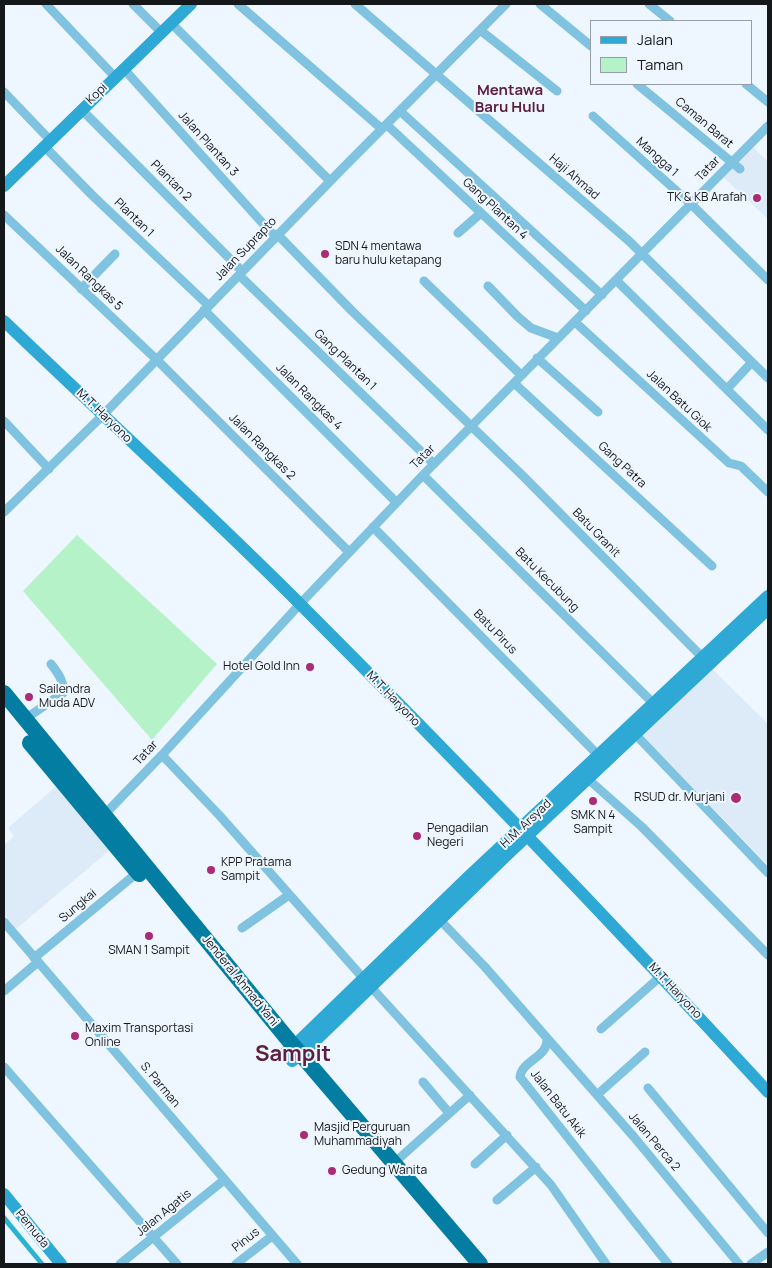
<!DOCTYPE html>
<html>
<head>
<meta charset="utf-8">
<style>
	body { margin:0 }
	#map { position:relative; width:772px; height:1268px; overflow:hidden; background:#eef6ff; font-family:Manrope,sans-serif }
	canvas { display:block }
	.frame { position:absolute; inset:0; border:5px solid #15181b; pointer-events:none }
	.legend { position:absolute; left:590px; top:20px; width:162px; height:65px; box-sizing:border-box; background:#eef6ff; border:1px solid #979da4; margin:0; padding:6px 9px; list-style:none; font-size:15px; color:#15181b }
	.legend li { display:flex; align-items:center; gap:10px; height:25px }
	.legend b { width:25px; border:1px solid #979da4 }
</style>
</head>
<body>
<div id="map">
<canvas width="772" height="1268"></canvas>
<div class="frame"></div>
<ul class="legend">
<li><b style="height:6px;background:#2ea8d4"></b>Jalan</li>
<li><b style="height:14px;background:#b5f2c8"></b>Taman</li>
</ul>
</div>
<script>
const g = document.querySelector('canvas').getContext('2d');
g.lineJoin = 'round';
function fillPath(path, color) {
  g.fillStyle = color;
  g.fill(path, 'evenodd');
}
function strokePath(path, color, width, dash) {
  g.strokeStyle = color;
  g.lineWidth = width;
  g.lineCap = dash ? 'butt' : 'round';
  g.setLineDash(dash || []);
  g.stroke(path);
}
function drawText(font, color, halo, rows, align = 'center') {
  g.font = font + ' Manrope,sans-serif';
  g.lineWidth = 4;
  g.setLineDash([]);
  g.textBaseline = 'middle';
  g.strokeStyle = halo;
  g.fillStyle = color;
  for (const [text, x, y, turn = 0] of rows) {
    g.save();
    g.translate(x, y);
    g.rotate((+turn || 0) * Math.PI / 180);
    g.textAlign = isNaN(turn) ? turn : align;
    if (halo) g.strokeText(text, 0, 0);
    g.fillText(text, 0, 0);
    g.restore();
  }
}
const built = new Path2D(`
	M 753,147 L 768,162 L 768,219 L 723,177 Z
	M 710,667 L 768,724 L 768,865 L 639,732 Z
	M 60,783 L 112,848 L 16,929 L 4,914 L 4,845 L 14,836 L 8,828 Z`);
const green = new Path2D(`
	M 77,535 L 217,664 L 152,740 L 23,591 Z`);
const water = new Path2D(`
	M 4,1214 L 45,1264 L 39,1264 L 4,1222 Z`);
const street = new Path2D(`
	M 46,4 L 115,77
	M 133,4 L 161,32
	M 238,4 L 382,129
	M 355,4 L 629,241 L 768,378
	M 540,4 L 591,46
	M 649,4 L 670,21
	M 171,23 L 330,181
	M 480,30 L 557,91
	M 123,68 L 275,237
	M 637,84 L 740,169
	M 746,84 L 768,102
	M 4,92 L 50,140
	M 81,109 L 242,271
	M 400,111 L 602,295
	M 593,116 L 691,204 L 768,280
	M 387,125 L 586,311
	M 44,146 L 92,195 L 209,306
	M 4,215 L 157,360 L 349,552
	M 458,233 L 481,213
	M 277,234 L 352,311 L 524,477 L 703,658
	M 239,275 L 434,464
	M 616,280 L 768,430
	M 424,281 L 521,375
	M 488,286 L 518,317 L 531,328 L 558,338
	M 81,289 L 115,254
	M 204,310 L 396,502
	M 575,322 L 729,463 L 741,466 L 768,492
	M 537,358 L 598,412
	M 514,383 L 712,566
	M 727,389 L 752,362
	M 4,421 L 49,469
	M 423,475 L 654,704
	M 4,512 L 102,416 L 342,169 L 506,4
	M 373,527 L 599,756
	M 25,719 L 63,693 C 65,682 57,672 51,664
	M 635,734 L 768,873
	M 162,755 L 220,816 L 363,978
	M 588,779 L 642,827 L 768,955
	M 105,814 L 162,755 L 300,604 L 423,475 L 768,126
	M 440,920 L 485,967 L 547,1038 C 549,1057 522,1060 520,1077 L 668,1264
	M 4,922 L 297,1264
	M 242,928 L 289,895
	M 34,958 L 137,873
	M 371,987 L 551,1185 L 606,1264
	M 4,991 L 38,962
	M 601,1029 L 661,976
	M 547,1038 L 634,1137 L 739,1264
	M 4,1067 L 177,1264
	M 423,1082 L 449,1113
	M 648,1088 L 768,1233
	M 597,1095 L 645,1052
	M 394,1163 L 470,1095
	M 475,1164 L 507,1135
	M 497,1200 L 536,1167
	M 120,1264 L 224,1180
	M 236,1264 L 272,1236
	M 751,1264 L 768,1252`);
const secondary = new Path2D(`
	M 4,186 L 191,4
	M 4,321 C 102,415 203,507 300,604 C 459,763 615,926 768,1092
	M 285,1053 L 300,1040 L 467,878 L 768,596
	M 292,1061 L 308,1048 L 507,855 L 768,609
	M 4,1194 L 61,1264`);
const highway = new Path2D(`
	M 4,693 L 286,1037 L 480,1264
	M 30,743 L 139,874`);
const markers = [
	[757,198,5,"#ac2b77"],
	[325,254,5,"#ac2b77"],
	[310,667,5,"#ac2b77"],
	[29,697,5,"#ac2b77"],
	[736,798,6,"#ac2b77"],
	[593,801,5,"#ac2b77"],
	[417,836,5,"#ac2b77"],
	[211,870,5,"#ac2b77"],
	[149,936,5,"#ac2b77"],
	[75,1036,5,"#ac2b77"],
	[304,1135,5,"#ac2b77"],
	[332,1171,5,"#ac2b77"]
];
const streetNames = [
	["Kopi",97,94,-44],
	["Caman Barat",704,123,40],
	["Jalan Plantan 3",208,144,48],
	["Mangga 1",657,157,42],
	["Tatar",708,169,-46],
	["Haji Ahmad",574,177,41],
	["Plantan 2",171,181,45],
	["Gang Plantan 4",495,209,43],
	["Plantan 1",134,218,44],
	["Jalan Suprapto",246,249,-46],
	["Jalan Rangkas 5",89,278,44],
	["Gang Plantan 1",345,360,44],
	["Jalan Rangkas 4",309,397,45],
	["Jalan Batu Giok",679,401,43],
	["M.T. Haryono",104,416,44],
	["Jalan Rangkas 2",262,447,45],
	["Tatar",423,457,-45],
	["Gang Patra",622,465,43],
	["Batu Granit",596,533,46],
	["Batu Kecubung",547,580,45],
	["Batu Pirus",495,632,46],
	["M.T. Haryono",393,699,46],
	["Tatar",146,753,-47],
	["H.M. Arsyad",526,824,-43],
	["Sungkai",78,906,-40],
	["Jenderal Ahmad Yani",240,981,51],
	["M.T. Haryono",675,991,47],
	["S. Parman",160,1085,50],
	["Jalan Batu Akik",558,1104,52],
	["Jalan Perca 2",654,1142,50],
	["Jalan Agatis",164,1213,-39],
	["Pemuda",32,1229,51],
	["Pinus",246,1240,-38]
];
const poiNames = [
	["TK & KB Arafah",747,198,"right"],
	["SDN 4 mentawa",335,247],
	["baru hulu ketapang",335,261],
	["Hotel Gold Inn",300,667,"right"],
	["Sailendra",39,690],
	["Muda ADV",39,704],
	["RSUD dr. Murjani",725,798,"right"],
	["SMK N 4",593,816,"center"],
	["Sampit",593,830,"center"],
	["Pengadilan",427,829],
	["Negeri",427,843],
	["KPP Pratama",221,863],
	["Sampit",221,877],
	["SMAN 1 Sampit",149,951,"center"],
	["Maxim Transportasi",85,1029],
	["Online",85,1043],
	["Masjid Perguruan",314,1128],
	["Muhammadiyah",314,1142],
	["Gedung Wanita",342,1171]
];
const quarterNames = [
	["Mentawa",510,91],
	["Baru Hulu",510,108]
];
const townNames = [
	["Sampit",293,1055]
];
fillPath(built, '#ddeaf8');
fillPath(green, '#b5f2c8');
fillPath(water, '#2ab3d0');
strokePath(street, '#80c3e0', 9);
strokePath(secondary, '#2ea8d4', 12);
strokePath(highway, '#037da2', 16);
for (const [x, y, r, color] of markers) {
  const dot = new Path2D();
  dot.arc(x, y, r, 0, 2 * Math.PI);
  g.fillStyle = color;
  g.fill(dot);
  strokePath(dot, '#eef6ff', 2);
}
drawText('12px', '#15181b', '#eef6ff', streetNames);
drawText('12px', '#15181b', '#eef6ff', poiNames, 'left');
drawText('bold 15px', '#5c1e41', '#eef6ff', quarterNames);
drawText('bold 22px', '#5c1e41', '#eef6ff', townNames);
</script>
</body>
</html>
